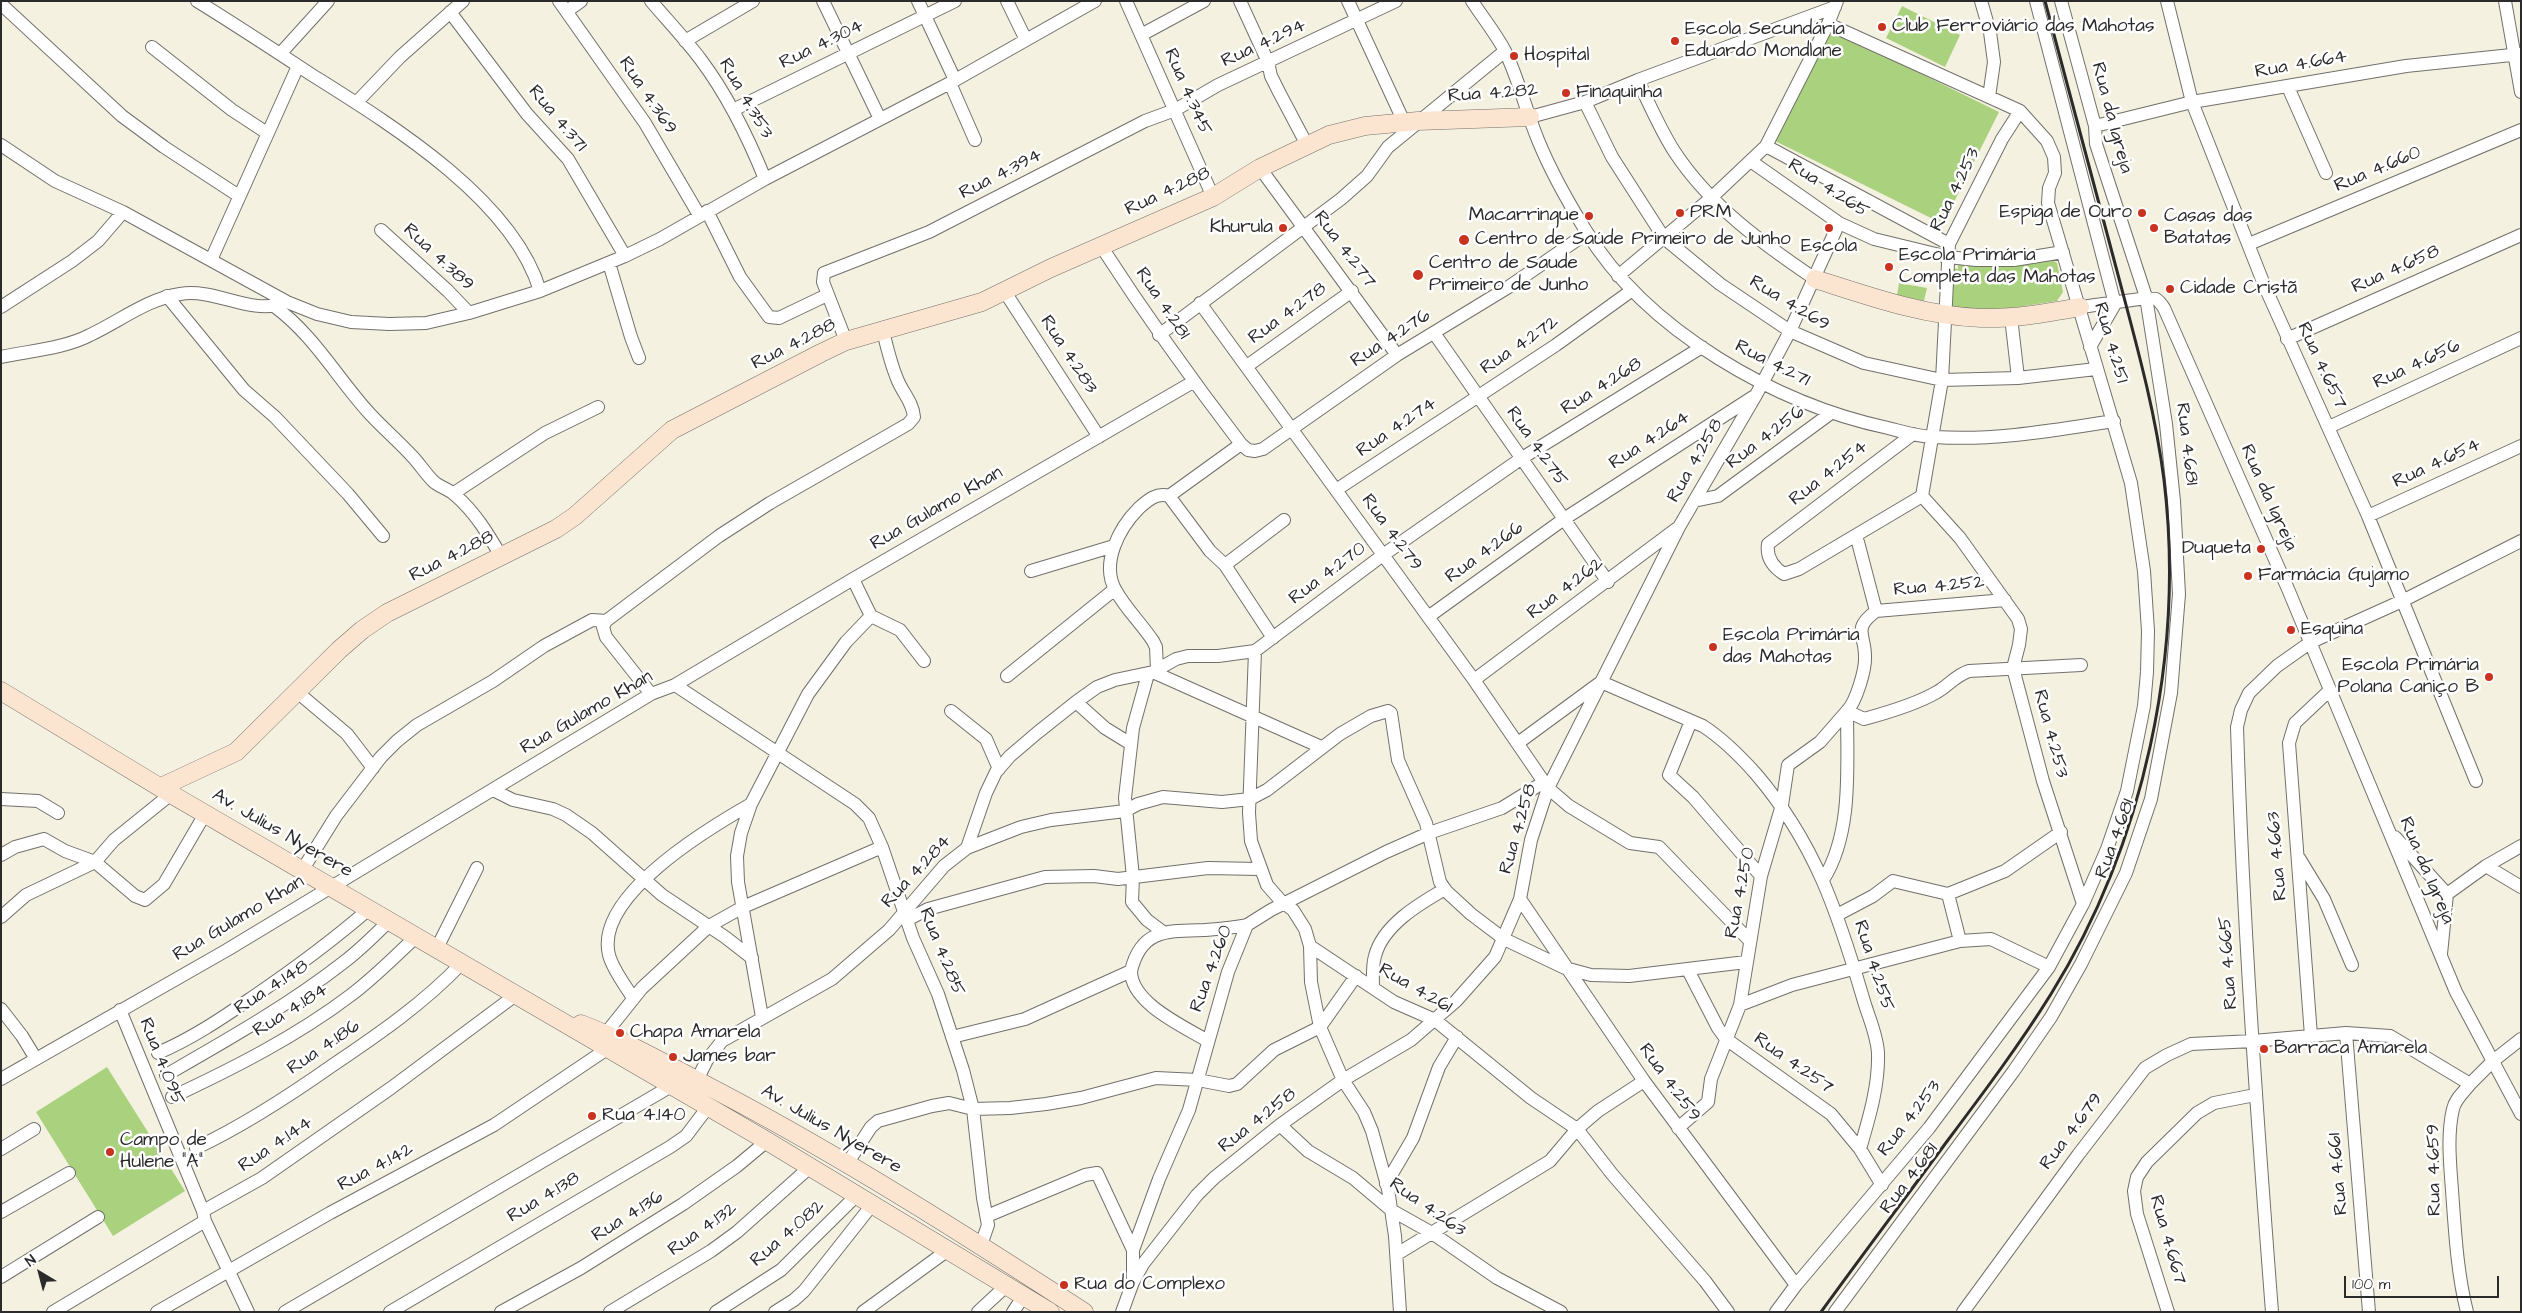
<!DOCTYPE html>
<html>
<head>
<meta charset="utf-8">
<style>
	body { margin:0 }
	#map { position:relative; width:2522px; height:1313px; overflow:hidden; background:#f5f1e1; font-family:"Architects Daughter",sans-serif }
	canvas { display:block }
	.frame { position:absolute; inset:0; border:2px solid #2b2b2b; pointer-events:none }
	.north { position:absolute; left:15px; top:1248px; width:50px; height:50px; -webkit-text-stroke:4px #fff; paint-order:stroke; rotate:323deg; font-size:14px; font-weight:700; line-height:20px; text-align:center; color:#2b2b2b }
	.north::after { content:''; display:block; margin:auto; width:18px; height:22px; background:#2b2b2b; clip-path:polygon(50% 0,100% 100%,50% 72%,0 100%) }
	.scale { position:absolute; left:2344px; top:1276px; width:155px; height:22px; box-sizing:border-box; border:2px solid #2b2b2b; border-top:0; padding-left:6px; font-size:15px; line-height:18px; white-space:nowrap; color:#2b2b2b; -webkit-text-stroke:4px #fff; paint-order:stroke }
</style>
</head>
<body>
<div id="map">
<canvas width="2522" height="1313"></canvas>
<div class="frame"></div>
<div class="north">N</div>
<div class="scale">100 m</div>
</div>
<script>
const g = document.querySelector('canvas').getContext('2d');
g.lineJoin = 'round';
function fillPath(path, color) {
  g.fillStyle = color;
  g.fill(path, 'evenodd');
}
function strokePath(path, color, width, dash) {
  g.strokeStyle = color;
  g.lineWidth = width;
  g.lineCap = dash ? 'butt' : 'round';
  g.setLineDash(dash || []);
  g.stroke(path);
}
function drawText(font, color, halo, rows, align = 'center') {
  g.font = font + ' "Architects Daughter",sans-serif';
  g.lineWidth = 5;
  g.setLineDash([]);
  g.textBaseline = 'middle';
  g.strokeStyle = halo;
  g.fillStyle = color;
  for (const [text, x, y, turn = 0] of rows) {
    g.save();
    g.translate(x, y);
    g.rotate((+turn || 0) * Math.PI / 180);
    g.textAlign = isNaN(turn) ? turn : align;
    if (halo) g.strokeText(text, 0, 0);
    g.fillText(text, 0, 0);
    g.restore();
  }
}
const green = new Path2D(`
	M 1902,6 L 1960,35 L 1945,67 L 1886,38 Z
	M 1830,29 L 1999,112 L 1943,224 L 1775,141 Z
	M 2047,257 L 2057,263 L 2063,292 L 2057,301 L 2006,309 L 1956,309 L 1950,304 L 1953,268 L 1958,269 L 1958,263 Z
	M 1899,283 L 1927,288 L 1924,301 L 1897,295 Z
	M 107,1067 L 185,1191 L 113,1236 L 36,1112 Z`);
const street = new Path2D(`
	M 197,1 C 236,25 274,50 312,75 C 390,124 513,199 540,291
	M 559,1 L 645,123 L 699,215
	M 651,1 C 668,21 686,40 701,60 C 728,96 748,137 765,179
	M 823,1 L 880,119
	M 918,1 L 955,80
	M 1007,1 L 1026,40
	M 1126,1 L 1213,197
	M 1240,1 L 1268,62 L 1271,76 L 1279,92 L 1307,145
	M 1348,1 L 1404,122
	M 1472,1 C 1483,18 1496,34 1505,51 C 1519,80 1526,111 1538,140 C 1551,172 1568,202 1586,231 C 1647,331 1776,404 1888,428 C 1904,432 1919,437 1935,437 C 1995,441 2055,430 2114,421
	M 1981,1 L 1990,32 L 1994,62 L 1989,97
	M 2036,1 L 2115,304 L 2090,347
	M 2167,1 L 2192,102 L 2265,287 L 2368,516 L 2476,781
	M 2505,1 L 2521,92
	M 1,4 L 122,116 L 164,147 L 239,196
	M 567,11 L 581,1
	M 450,12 L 527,114 L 568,159 L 625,256
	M 1141,35 L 1204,1
	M 685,41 L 753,1
	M 152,47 L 232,110 L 267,133
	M 280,54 L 328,1
	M 1638,80 C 1649,104 1660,129 1674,151 C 1710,206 1762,243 1815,279
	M 950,83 L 975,140
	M 2288,87 L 2326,173
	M 1585,102 L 1612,157 L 1664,238 L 1720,284 L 1790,331 L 1864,363 L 1942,380 L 2018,378 L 2096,369
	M 356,103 L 400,57 L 463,1
	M 733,110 L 955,1
	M 2020,111 L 2002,139 L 1949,244 L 1942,380 L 1922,496 L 1960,538 L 2018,619 L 2021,629 L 2019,645 L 2013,668 L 2043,781 L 2083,904
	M 1530,117 L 1585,102 L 1638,80 L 1835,7
	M 2095,126 L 2192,102 L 2406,66 L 2521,54
	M 1,145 L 55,181 L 123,212 L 287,302 L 317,314 L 351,322 L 389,324 L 426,323 L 469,313 L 540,291 L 625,256 L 660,239 L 765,179 L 950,83 L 1095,1
	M 1766,146 L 1949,244
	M 1752,162 L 1839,223 L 1874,239 L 1948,257 L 1976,260 L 2014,260 L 2063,252
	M 1260,168 L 1397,355
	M 707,211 L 740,277 L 769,317 L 779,318 L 827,295
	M 381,230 L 448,291 L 469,313
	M 2249,244 L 2521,130
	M 1101,246 C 1145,314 1192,380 1241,444 L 1248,450 L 1255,451 L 1263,449 L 1397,355 L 1507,288 L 1587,233
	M 211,260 L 298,66
	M 609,263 L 631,337 L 639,358
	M 1618,276 L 1711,198 L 1766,146 L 1828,24 L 1837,1
	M 1005,292 L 1099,437
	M 167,296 L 244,390 L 275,417 L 348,494 L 383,536
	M 1200,303 L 1474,680 L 1548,788 L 1569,806 L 1630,843 L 1659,847 L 1750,941
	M 274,306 C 314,335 337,378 370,414 C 383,428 398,441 411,455 C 419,463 425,473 433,481 C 439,487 449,489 455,495 C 475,512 488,534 501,556
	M 1,307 L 72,261 L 98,241 L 123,212
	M 2080,307 C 2092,306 2151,296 2156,299 C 2159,301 2162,305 2164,308 L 2288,589 L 2456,992 L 2521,1114
	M 2011,317 L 2018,378
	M 1434,333 L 1608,582
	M 1159,335 L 1341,199 L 1367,176 L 1388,147 L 1505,51
	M 2287,339 L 2521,235
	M 846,341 L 823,282 L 824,273 L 929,232 L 1145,121 L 1175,110 L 1218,85 L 1396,1
	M 1,357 C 29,351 66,348 90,335 C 120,321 147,299 180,294 C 215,288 248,314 282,304
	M 1247,366 L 1352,291
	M 2329,427 L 2521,338
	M 1913,434 L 1768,544 C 1766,558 1773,567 1784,574 L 1799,569 L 1922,496
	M 1336,490 L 1556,345 L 1631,291
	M 454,493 L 545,433 L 598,407
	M 1169,496 L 1210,551 L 1225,565 L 1273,638
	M 1694,501 L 1718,496 L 1831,413
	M 2368,516 L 2521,446
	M 1858,542 L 1876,611
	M 1225,565 L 1284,520
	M 1031,571 L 1114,546
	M 853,579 L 871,616 L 900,630 L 924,661
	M 1876,611 L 2005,600
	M 1428,617 L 1564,519 L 1753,397
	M 1255,651 L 1249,813 L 1251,841 L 1267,885 L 1281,901 L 1293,910 L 1305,929 L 1310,946 L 1311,982 L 1320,1027 L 1343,1080 L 1364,1112 L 1372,1131 L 1388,1189 L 1395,1236 L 1400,1312
	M 1157,670 L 1156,647 L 1153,641 C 1141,623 1126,609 1116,591 C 1100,564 1119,528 1139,508 C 1148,500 1157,492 1169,496 L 1241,444
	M 1153,672 L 1321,747
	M 1148,674 L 1133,728 L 1125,798 L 1133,877 L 1132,902 L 1147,920 L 1163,932
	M 1007,676 L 1115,589
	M 1474,680 L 1676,529
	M 675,685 L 855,804 L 869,818 L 882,847 L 913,938 L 938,994 L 963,1070 L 973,1109 L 983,1198 L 988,1225 L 981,1245
	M 296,691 L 347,734 L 373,768
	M 651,694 L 606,637 L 603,627 L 606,621 L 719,536 L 770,503 L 908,424 L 914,417 C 913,403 903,393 898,381 C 891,365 887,348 883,331
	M 1076,702 L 1105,728 L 1131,744
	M 951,711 L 986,739 L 999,769
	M 1691,721 L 1669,775 L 1693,797 L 1761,876
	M 1518,743 L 1601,682 L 1703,726 C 1723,739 1740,756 1756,774 C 1815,843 1838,913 1863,998 C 1868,1016 1877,1034 1878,1053 C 1879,1086 1869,1118 1860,1149
	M 493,790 L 513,800 L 553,809 L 566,815 L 592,833 L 662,895 L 725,937 L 752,958
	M 1,799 L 38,801 L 58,813
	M 2395,837 L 2447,894
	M 967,848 L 1021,827 L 1051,820 L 1125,811 L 1138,804 L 1163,797 L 1222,802 L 1250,799 L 1267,790 L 1340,734 L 1371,716 L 1388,711 L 1391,713 L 1398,760 L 1426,823 L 1440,882 L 1446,891 L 1471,914 L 1504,939 L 1565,968 L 1591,975 L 1629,976 L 1746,962
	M 1,855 L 15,847 L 44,839 L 65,851 L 95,862 L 135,896 L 145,900 L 164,884 L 205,814
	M 2299,858 L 2324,899 L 2352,965
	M 2486,866 L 2521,887
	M 303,869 L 336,816 L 381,757 L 397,741 L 417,725 L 493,681 L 544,646 L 592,620 L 606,621
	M 1823,880 C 1853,833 1847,765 1847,711 C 1856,702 1866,669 1865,656 C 1865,634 1852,629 1876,611
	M 1948,894 L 1960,941
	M 2447,894 L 2486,866 L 2521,846
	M 1520,899 L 1644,1081 L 1796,1285
	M 1837,915 L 1873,896 L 1893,881 L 1948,894 L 2005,871 L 2061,832
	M 1,917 L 26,895 L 95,862 L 114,840 L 171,794
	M 907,920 L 928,909 L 1045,877 L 1094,876 L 1118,879 L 1208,868 L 1259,869
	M 1310,946 L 1394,1002 L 1435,1020 L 1531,1098 L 1577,1129 L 1612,1174 L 1705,1281 L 1728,1312
	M 437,948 L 477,868
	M 2441,954 L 2447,894
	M 1688,970 L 1718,1028 L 1726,1039 L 1831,1114 L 1860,1149 L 1882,1185
	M 1131,971 C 1131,1003 1183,1026 1208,1041
	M 1373,988 C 1373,977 1372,966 1375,956 C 1383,925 1419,904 1445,889
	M 633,998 C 625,985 613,970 609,955 C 594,896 709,828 751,804
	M 1740,1005 L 1792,985 L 1960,941 L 1991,939 L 2049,967
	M 1,1009 L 22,1036 L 36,1059
	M 120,1010 L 203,1211
	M 762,1017 L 738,882 L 737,856 L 741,833 L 751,804 L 808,694 L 846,642 L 871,616
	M 606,1033 L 642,988 L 709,926 L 743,907 L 882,847
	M 2346,1033 L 2369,1312
	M 2311,1036 L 2289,743 L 2295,723 L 2330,690
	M 952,1037 L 1025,1019 L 1131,971 C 1141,929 1167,931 1204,930 C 1218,929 1233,928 1247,925
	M 158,1053 C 193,1038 222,1018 253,997 C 294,969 332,941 369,909
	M 166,1075 C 227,1040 289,1005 344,962 C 360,950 375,935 389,921
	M 1,1079 L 227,950 L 651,694 L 675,685 L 853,579 L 1193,382
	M 697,1080 L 707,1060 L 722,1041 L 832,979 L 889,930 L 944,866 L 967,848 L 986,793 L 996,772 L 1010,756 L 1037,733 L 1076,702 L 1097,687 L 1115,680 L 1153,672 L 1176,659 L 1188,656 L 1218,656 L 1255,651 L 1383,555 L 1522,458 L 1702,347
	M 2470,1084 L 2493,1061 L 2521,1039
	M 172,1097 C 234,1068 297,1036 351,995 C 375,977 395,956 417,936
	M 1280,1125 L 1308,1151 L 1353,1178 L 1391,1210 L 1432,1233 L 1497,1278 L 1561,1312
	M 1678,1128 L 1708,1102 L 1711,1079 L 1740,1005 L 1761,876 L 1782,805 L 1788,765 L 1820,742 L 1847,711 L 1864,719 C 1886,713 1917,704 1937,692 C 1948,686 1956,675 1969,671 L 2081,665
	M 196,1148 C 245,1125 289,1096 333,1065 C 379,1034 424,1003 462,963
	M 1,1149 L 34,1129
	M 847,1164 L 871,1127 L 878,1121 L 932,1106 L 949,1103 L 973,1109 L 1010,1108 L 1046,1104 L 1081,1098 L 1156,1078 L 1198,1080 L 1229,1086 L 1237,1084 L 1274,1050 L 1320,1027 L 1356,976
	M 1386,1184 L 1413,1138 L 1439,1067 L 1457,1037
	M 1,1212 L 69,1173
	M 987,1216 L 1085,1175 L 1097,1173 L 1133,1250
	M 205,1221 L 248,1312
	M 1397,1254 L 1550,1161 L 1577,1129 L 1598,1111 L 1644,1081
	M 1,1277 L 98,1217
	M 1133,1282 L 1133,1250 L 1159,1179 L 1189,1110 L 1228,972 L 1247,925 L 1271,910 L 1386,852 L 1429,833 L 1502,808 L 1544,782
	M 53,1312 L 205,1221 L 203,1211 L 262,1178 L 391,1088 L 517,994
	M 157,1312 L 330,1213 L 494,1125 L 607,1049
	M 285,1312 L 673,1085
	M 390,1312 L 670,1147 L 686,1136 L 708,1107
	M 501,1312 L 581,1268 L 683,1204 L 737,1166 L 767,1141
	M 610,1312 L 711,1251 L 737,1232 L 810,1167
	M 716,1312 L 781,1270 L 857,1195
	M 775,1312 L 794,1300 L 804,1291 L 872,1205
	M 863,1312 L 948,1250
	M 978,1312 L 1006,1286
	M 1013,1312 L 1023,1297
	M 1122,1312 L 1133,1282 L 1143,1264 L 1197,1195 L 1214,1178 L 1280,1125 L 1343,1080 L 1411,1040 L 1456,1001 L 1495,957 L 1520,899 L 1531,840 L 1548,788 L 1679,527 L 1756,395 L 1790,331 L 1839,223
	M 1776,1312 L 1796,1285 L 1929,1128 L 2049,967 L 2083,904 L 2107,849 L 2127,791 L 2144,706 L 2147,672 L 2148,631 L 2144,571 L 2131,483 L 2048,203 L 2049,188 L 2055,173 L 2054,157 L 2047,141 L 2020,111 L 1828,24
	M 1835,1312 L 2013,1072 L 2051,1017 L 2081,964 L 2126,873 L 2151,799 L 2171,693 L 2179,594 L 2174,501 L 2166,424 L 2146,297 L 2096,144 L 2095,126 L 2061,1
	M 1963,1312 L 2078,1155 L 2145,1068 L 2167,1055 L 2191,1044 L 2253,1041 L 2346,1033 L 2390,1036 L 2470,1084 C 2464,1092 2455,1099 2453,1109 C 2447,1134 2450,1164 2452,1190 C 2455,1231 2457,1272 2467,1312
	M 2168,1312 L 2137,1214 L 2134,1191 L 2137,1177 L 2147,1162 L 2197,1113 L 2214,1103 L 2255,1095
	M 2272,1312 C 2257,1117 2243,922 2237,727 L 2241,710 L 2249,693 L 2277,666 L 2311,642 L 2402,601 L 2521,541`);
const secondary = new Path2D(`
	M 1815,279 C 1868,296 1924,316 1981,318 C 2015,319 2047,313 2080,307
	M 1,691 L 171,794 L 767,1141 L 1050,1312
	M 161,787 L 236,752 L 339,650 L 362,630 L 387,613 L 556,529 L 575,516 L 672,430 L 821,353 L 846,341 L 982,302 L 1051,268 L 1213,197 L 1260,168 L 1329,135 L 1365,126 L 1418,121 L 1530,117
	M 581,1024 C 630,1043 675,1069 721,1093 C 846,1159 965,1235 1084,1312`);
const rail = new Path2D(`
	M 1821,1312 C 1863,1254 1906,1197 1948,1140 C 1984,1092 2020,1044 2051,994 C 2144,844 2185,654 2164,480 C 2155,409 2135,339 2117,271 C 2093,181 2069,91 2045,1`);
const markers = [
	[1882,27,5,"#c8321e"],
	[1675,41,5,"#c8321e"],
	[1514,56,5,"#c8321e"],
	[1566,93,5,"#c8321e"],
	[1680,213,5,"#c8321e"],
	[2142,213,5,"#c8321e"],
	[1589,216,5,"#c8321e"],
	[1283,228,5,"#c8321e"],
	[1829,228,5,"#c8321e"],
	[2154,228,5,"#c8321e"],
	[1464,240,6,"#c8321e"],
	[1889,267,5,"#c8321e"],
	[1418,275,6,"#c8321e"],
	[2170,289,5,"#c8321e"],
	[2261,549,5,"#c8321e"],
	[2248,576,5,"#c8321e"],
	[2291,630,5,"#c8321e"],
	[1713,647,5,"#c8321e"],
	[2489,677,5,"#c8321e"],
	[620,1033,5,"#c8321e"],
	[2264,1049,5,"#c8321e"],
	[673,1057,5,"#c8321e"],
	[592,1116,5,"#c8321e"],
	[110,1152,5,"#c8321e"],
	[1064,1285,5,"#c8321e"]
];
const poiNames = [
	["Club Ferroviário das Mahotas",1892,27],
	["Escola Secundária",1685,30],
	["Eduardo Mondlane",1685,52],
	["Hospital",1524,56],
	["Finaquinha",1576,93],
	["PRM",1690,213],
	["Espiga de Ouro",2132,213,"right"],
	["Macarringue",1579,216,"right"],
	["Casas das",2164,217],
	["Batatas",2164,239],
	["Khurula",1273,228,"right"],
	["Centro de Saúde Primeiro de Junho",1475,240],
	["Escola",1829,247,"center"],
	["Escola Primária",1899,256],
	["Completa das Mahotas",1899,278],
	["Centro de Saude",1429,264],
	["Primeiro de Junho",1429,286],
	["Cidade Cristã",2180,289],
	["Duqueta",2251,549,"right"],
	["Farmácia Gujamo",2258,576],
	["Esquina",2301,630],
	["Escola Primária",1723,636],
	["das Mahotas",1723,658],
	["Escola Primária",2479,666,"right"],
	["Polana Caniço B",2479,688,"right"],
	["Chapa Amarela",630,1033],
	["Barraca Amarela",2274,1049],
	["James bar",683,1057],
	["Rua 4.140",602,1116],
	["Campo de",120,1141],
	["Hulene \"A\"",120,1163],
	["Rua do Complexo",1074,1285]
];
const streetNames = [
	["Rua 4.294",1264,44,-25],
	["Rua 4.304",822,45,-26],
	["Rua 4.664",2301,65,-10],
	["Rua 4.345",1187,92,66],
	["Rua 4.282",1493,94,-4],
	["Rua 4.369",647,96,56],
	["Rua 4.353",745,99,60],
	["Rua da Igreja",2111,118,75],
	["Rua 4.371",557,119,50],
	["Rua 4.660",2378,170,-23],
	["Rua 4.394",1001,175,-27],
	["Rua 4.265",1828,189,33],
	["Rua 4.253",1956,190,-64],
	["Rua 4.288",1168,192,-25],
	["Rua 4.277",1344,250,53],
	["Rua 4.389",438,258,43],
	["Rua 4.658",2396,270,-24],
	["Rua 4.281",1162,304,56],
	["Rua 4.269",1789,304,31],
	["Rua 4.278",1288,314,-36],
	["Rua 4.276",1391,339,-33],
	["Rua 4.251",2110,343,74],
	["Rua 4.288",794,345,-27],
	["Rua 4.272",1520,346,-34],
	["Rua 4.283",1068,355,57],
	["Rua 4.271",1772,364,27],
	["Rua 4.656",2417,365,-25],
	["Rua 4.657",2321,366,65],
	["Rua 4.268",1602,387,-32],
	["Rua 4.274",1397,428,-34],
	["Rua 4.256",1766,438,-37],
	["Rua 4.264",1650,441,-33],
	["Rua 4.681",2186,444,83],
	["Rua 4.275",1536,447,55],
	["Rua 4.258",1696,461,-60],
	["Rua 4.654",2437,464,-25],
	["Rua 4.254",1829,474,-38],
	["Rua da Igreja",2268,498,66],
	["Rua Gulamo Khan",937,509,-30],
	["Rua 4.279",1391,533,54],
	["Rua 4.266",1485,553,-36],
	["Rua 4.288",452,557,-27],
	["Rua 4.270",1328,574,-37],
	["Rua 4.252",1939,587,-5],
	["Rua 4.262",1566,589,-37],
	["Rua Gulamo Khan",587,713,-30],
	["Rua 4.253",2050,734,75],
	["Rua 4.258",1519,829,-74],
	["Av. Julius Nyerere",282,834,30],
	["Rua 4.681",2116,839,-70],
	["Rua 4.663",2278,856,-95],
	["Rua da Igreja",2426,871,67],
	["Rua 4.284",917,872,-47],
	["Rua 4.250",1741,893,-79],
	["Rua Gulamo Khan",239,919,-31],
	["Rua 4.285",941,952,68],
	["Rua 4.665",2229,963,-94],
	["Rua 4.255",1873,966,72],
	["Rua 4.260",1212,969,-70],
	["Rua 4.148",272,988,-33],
	["Rua 4.261",1415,989,30],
	["Rua 4.184",291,1011,-32],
	["Rua 4.186",324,1048,-34],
	["Rua 4.095",161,1062,68],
	["Rua 4.257",1793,1064,35],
	["Rua 4.259",1669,1083,54],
	["Rua 4.253",1910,1119,-52],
	["Rua 4.258",1258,1121,-38],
	["Av. Julius Nyerere",831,1130,30],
	["Rua 4.679",2072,1132,-53],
	["Rua 4.144",276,1145,-34],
	["Rua 4.142",376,1168,-28],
	["Rua 4.659",2435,1170,-91],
	["Rua 4.661",2339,1174,-95],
	["Rua 4.681",1910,1179,-53],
	["Rua 4.138",544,1198,-31],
	["Rua 4.263",1427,1208,35],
	["Rua 4.136",628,1217,-32],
	["Rua 4.132",703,1230,-35],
	["Rua 4.082",788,1234,-41],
	["Rua 4.667",2167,1240,74]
];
fillPath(green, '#aad27e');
strokePath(street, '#72706b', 14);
strokePath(secondary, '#72706b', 19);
strokePath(street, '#fff', 12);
strokePath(secondary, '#fce5d0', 18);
strokePath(rail, '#2b2b2b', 3);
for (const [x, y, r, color] of markers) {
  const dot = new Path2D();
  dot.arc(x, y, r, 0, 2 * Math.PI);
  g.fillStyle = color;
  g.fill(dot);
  strokePath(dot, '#fff', 2);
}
drawText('19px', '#2b2b2b', '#fff', poiNames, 'left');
drawText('19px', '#2b2b2b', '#fff', streetNames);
</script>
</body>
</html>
